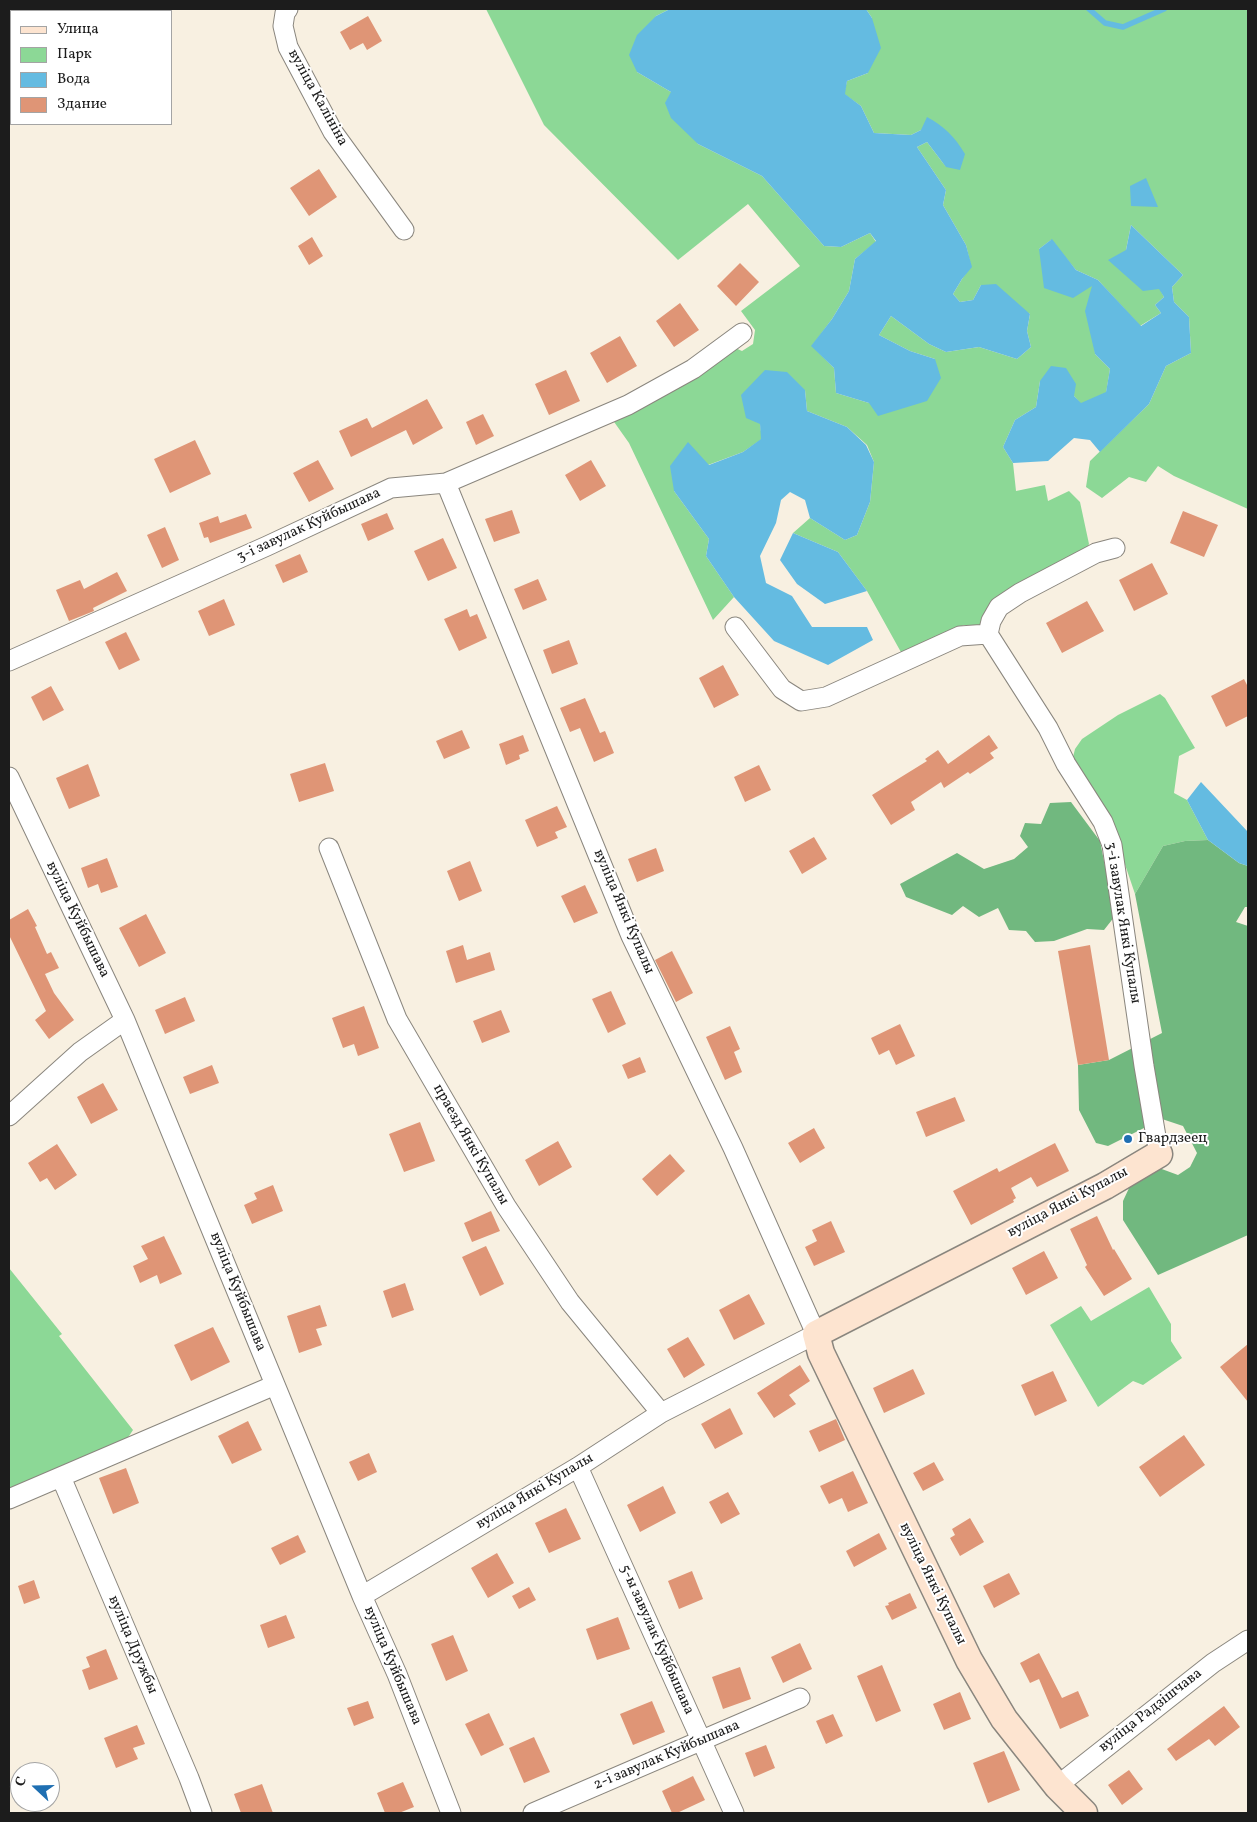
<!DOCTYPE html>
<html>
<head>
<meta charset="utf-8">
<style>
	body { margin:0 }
	#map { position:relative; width:1257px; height:1822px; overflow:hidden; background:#f8f0e1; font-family:Vollkorn,serif }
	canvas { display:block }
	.frame { position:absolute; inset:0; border:10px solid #1c1c1c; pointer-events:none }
	.legend { position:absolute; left:10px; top:10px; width:162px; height:115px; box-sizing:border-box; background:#fff; border:1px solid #a4a4a4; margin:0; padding:6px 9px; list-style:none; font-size:15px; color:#1c1c1c }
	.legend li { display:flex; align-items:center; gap:10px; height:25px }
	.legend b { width:25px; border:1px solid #a4a4a4 }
	.north { position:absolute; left:10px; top:1762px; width:50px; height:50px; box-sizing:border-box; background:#fff; border:1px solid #a4a4a4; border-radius:50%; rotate:291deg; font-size:14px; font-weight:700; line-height:20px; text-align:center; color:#1c1c1c }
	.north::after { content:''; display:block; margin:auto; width:18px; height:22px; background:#1f6fb2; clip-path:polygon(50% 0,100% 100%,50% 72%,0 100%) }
</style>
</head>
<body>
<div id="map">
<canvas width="1257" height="1822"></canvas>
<div class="frame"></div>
<ul class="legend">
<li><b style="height:6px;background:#fde4d0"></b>Улица</li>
<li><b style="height:14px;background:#8cd896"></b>Парк</li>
<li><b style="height:14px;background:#64bbe1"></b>Вода</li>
<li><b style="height:14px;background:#df9576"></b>Здание</li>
</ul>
<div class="north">С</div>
</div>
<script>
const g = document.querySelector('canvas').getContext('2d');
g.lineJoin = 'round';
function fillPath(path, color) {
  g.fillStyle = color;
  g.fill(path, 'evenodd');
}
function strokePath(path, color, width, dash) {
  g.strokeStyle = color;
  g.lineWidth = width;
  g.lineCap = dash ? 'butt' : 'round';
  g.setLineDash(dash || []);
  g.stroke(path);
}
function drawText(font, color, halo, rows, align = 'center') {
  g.font = font + ' Vollkorn,serif';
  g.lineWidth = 4;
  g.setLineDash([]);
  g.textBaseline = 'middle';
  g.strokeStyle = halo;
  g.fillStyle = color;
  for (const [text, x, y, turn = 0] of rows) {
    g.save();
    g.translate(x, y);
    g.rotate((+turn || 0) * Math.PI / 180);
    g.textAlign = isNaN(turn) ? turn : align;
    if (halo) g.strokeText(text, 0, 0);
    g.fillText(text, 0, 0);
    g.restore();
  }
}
const green = new Path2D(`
	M 486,9 L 670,9 L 656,16 L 637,72 L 671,92 L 698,144 L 762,176 L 824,246 L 841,247 L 870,233 L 876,242 L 855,259 L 849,291 L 832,319 L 812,346 L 834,368 L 836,393 L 869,403 L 935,359 L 910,351 L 879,335 L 891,316 L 929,344 L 946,352 L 979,347 L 1017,359 L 1031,347 L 1027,331 L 1030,314 L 981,285 L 973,300 L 960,302 L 953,294 L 962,279 L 971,266 L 966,245 L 943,205 L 946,190 L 917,147 L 927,142 L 946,167 L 921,130 L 911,135 L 874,133 L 861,106 L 844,94 L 847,81 L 868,73 L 872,18 L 866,9 L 1248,9 L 1248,509 L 1174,476 L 1158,466 L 1146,482 L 1129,477 L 1102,498 L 1086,487 L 1090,461 L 1149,404 L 1166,366 L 1191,353 L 1189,317 L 1174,302 L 1172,287 L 1183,275 L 1131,225 L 1126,250 L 1160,289 L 1164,297 L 1155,305 L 1161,313 L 1140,326 L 1098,280 L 1076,270 L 1051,240 L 1039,249 L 1092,285 L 1095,354 L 1110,369 L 1106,393 L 1081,404 L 1074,396 L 1040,381 L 1036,407 L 1015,420 L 1003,447 L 1013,463 L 1016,491 L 1045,485 L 1048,501 L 1069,491 L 1080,502 L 1089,544 L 1084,553 L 980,627 L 964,625 L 902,654 L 867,591 L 838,552 L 793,533 L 810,518 L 845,540 L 857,535 L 870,502 L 874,462 L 867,445 L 847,427 L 807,411 L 805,390 L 760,424 L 762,439 L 743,452 L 708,465 L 674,491 L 709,539 L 706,556 L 734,597 L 713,620 L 629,443 L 612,419 L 733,347 L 742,351 L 753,344 L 755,330 L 741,311 L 800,266 L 748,204 L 678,260 L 544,125 Z
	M 1160,694 L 1165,698 L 1195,748 L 1179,756 L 1174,793 L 1187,800 L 1208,840 L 1185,841 L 1163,846 L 1135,894 L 1110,820 L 1078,771 L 1073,757 L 1075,749 L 1082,739 L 1118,715 Z
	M 9,1268 L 62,1334 L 59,1336 L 133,1430 L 127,1439 L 9,1489 Z
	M 1149,1287 L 1171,1324 L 1171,1341 L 1182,1358 L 1143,1385 L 1133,1381 L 1098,1407 L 1050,1325 L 1081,1306 L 1091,1321 Z`);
const forest = new Path2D(`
	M 1071,802 L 1100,841 L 1115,916 L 1104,930 L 1087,929 L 1054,941 L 1035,942 L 1026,931 L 1009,930 L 998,908 L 979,917 L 963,906 L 952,915 L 906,897 L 900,884 L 957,853 L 984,869 L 1014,859 L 1028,847 L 1020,836 L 1025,823 L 1041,824 L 1050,803 Z
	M 1208,840 L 1239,863 L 1248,866 L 1248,907 L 1245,907 L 1236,922 L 1248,926 L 1248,1235 L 1158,1275 L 1123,1220 L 1123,1201 L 1130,1186 L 1159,1168 L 1178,1175 L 1190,1167 L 1197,1153 L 1183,1126 L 1162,1119 L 1108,1146 L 1096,1143 L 1079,1110 L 1078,1065 L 1109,1060 L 1162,1033 L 1135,894 L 1163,846 L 1185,841 Z`);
const water = new Path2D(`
	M 670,9 L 866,9 L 872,18 L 881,48 L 868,73 L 847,81 L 845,94 L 861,106 L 874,133 L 911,135 L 921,130 L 927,117 C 944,126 955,137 965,154 L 960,170 L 946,167 L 927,142 L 917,147 L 946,190 L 943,205 L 966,245 L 972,267 L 962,279 L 953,294 L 960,302 L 973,300 L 981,285 L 996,284 L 1030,314 L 1027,331 L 1031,347 L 1017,359 L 979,347 L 946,352 L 929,344 L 891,316 L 879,335 L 910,351 L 935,359 L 941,378 L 927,401 L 878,416 L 869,403 L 836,393 L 834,368 L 811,346 L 832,319 L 849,291 L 855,259 L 876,241 L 870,233 L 841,247 L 824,246 L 762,176 L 698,144 L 671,118 L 665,103 L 671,92 L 637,72 L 629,55 L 637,35 L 656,16 Z
	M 1146,178 L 1158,207 L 1131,206 L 1130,186 Z
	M 1131,225 L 1183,275 L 1172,287 L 1174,302 L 1189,317 L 1191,353 L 1166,366 L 1149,404 L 1100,452 L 1090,440 L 1074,438 L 1048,461 L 1013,463 L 1003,447 L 1015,420 L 1036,407 L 1040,381 L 1051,366 L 1066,368 L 1076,384 L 1074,396 L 1081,403 L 1106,392 L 1110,369 L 1095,354 L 1085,311 L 1092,286 L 1073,298 L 1044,288 L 1039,249 L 1052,239 L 1076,270 L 1098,280 L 1141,326 L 1161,313 L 1155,305 L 1164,297 L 1159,289 L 1143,291 L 1108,260 L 1126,250 Z
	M 765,370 L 787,372 L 805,390 L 807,411 L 847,427 L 866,445 L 874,462 L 870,502 L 857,535 L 845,540 L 810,518 L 805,500 L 790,492 L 781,500 L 776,523 L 760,556 L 766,583 L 792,596 L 812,627 L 867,627 L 873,640 L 828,665 L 774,641 L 734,597 L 706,556 L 709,539 L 674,491 L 670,466 L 688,442 L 709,465 L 743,452 L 761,439 L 760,424 L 746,418 L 741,395 Z
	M 793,533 L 838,552 L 867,591 L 825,604 L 797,584 L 780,560 Z
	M 1201,782 L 1248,832 L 1248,866 L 1239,863 L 1208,840 L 1187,800 Z`);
const stream = new Path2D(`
	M 1089,9 L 1105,23 L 1123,27 L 1164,9`);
const building = new Path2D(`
	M 368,16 L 382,41 L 367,50 L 363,43 L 350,50 L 340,32 Z
	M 319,169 L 337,197 L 309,216 L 290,188 Z
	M 312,237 L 323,256 L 309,265 L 298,246 Z
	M 740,263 L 759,282 L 736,306 L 717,286 Z
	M 680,303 L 699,330 L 674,347 L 656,321 Z
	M 620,336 L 637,366 L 607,383 L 590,353 Z
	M 566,370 L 580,401 L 549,415 L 535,384 Z
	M 427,399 L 443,428 L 413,445 L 406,430 L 351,457 L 339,431 L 367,418 L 372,428 Z
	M 483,414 L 494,436 L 476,445 L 466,422 Z
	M 195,440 L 211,474 L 170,493 L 154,459 Z
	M 318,460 L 334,489 L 309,502 L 293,473 Z
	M 591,460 L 606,486 L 580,501 L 565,475 Z
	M 512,510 L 520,533 L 494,542 L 485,519 Z
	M 1183,511 L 1218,525 L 1204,557 L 1170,543 Z
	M 387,513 L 394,529 L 368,541 L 361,524 Z
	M 246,514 L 252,528 L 210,543 L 208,537 L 204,538 L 199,523 L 218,516 L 220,523 Z
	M 165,527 L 179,560 L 162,568 L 147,535 Z
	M 443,538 L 457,568 L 428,581 L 414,551 Z
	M 300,554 L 308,572 L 283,583 L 275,565 Z
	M 1152,563 L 1168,594 L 1134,611 L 1119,580 Z
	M 117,572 L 127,591 L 93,608 L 94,611 L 69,621 L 56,590 L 80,580 L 84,589 Z
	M 538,579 L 547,600 L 523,610 L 514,589 Z
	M 224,599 L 235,625 L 209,636 L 198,611 Z
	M 1087,601 L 1104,631 L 1062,653 L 1046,623 Z
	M 467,609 L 470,617 L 477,614 L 487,638 L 459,651 L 444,619 Z
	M 126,632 L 140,660 L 119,670 L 105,642 Z
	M 569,640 L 578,664 L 552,674 L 543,650 Z
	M 723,665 L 739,695 L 714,708 L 699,678 Z
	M 1244,679 L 1248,687 L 1248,716 L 1226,727 L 1211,696 Z
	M 51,686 L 64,710 L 43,721 L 31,697 Z
	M 585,698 L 600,733 L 605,731 L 614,753 L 594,762 L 580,728 L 570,732 L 560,708 Z
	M 462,730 L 470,748 L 444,759 L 436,741 Z
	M 523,735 L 529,751 L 519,755 L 520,759 L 506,765 L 499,744 Z
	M 989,735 L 998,748 L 990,753 L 994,758 L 970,774 L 968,772 L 944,788 L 941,782 L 911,802 L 915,810 L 891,825 L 872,795 L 927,761 L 925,759 L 938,750 L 948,764 Z
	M 325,763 L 334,791 L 299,802 L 290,774 Z
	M 88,764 L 100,796 L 69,809 L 56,778 Z
	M 759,765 L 771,790 L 745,802 L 734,777 Z
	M 557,806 L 567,827 L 555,832 L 558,838 L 537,847 L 525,820 Z
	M 814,837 L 827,859 L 802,874 L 789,851 Z
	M 656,848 L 664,871 L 637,882 L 628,859 Z
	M 107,858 L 118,887 L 101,893 L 98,884 L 88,888 L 81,868 Z
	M 470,861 L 482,891 L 459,901 L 447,871 Z
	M 585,885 L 598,913 L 574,923 L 561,896 Z
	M 28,909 L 37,926 L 35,927 L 47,954 L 51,952 L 59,968 L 45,974 L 54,993 L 74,1020 L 49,1039 L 35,1020 L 46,1011 L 9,935 L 9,920 Z
	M 146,914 L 166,953 L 139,967 L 119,928 Z
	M 463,945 L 467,960 L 490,952 L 495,970 L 456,983 L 446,951 Z
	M 1090,945 L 1109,1060 L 1078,1065 L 1058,951 Z
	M 672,951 L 693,993 L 676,1002 L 655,960 Z
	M 611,991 L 626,1024 L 608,1033 L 592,999 Z
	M 185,997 L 195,1021 L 165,1034 L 155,1010 Z
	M 364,1006 L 379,1048 L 358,1056 L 354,1044 L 343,1048 L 332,1018 Z
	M 501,1010 L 510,1032 L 482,1043 L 473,1021 Z
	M 900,1024 L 915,1056 L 896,1065 L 889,1050 L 879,1055 L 871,1038 Z
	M 730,1026 L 740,1049 L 734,1052 L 742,1072 L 725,1080 L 706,1037 Z
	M 640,1057 L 646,1072 L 628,1079 L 622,1065 Z
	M 212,1065 L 219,1083 L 190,1094 L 183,1077 Z
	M 103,1083 L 118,1110 L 91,1124 L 77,1097 Z
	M 955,1097 L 965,1121 L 926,1137 L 916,1112 Z
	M 420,1122 L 435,1161 L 404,1172 L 389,1134 Z
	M 814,1128 L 825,1148 L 800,1163 L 788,1143 Z
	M 558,1141 L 572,1167 L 539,1186 L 525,1160 Z
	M 1055,1143 L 1069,1171 L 1037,1187 L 1031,1177 L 1011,1188 L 1016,1198 L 1013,1200 L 1014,1202 L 971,1225 L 953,1191 L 997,1168 L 999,1172 Z
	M 57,1144 L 77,1175 L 55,1190 L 47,1178 L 40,1182 L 28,1163 Z
	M 670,1154 L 685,1171 L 657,1196 L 642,1179 Z
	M 273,1185 L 283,1211 L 252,1224 L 244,1205 L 257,1199 L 254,1193 Z
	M 491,1211 L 500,1231 L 472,1242 L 464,1223 Z
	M 1097,1216 L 1113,1250 L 1114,1249 L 1132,1279 L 1104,1296 L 1085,1267 L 1087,1265 L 1070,1229 Z
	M 831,1221 L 845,1252 L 814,1266 L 805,1247 L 817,1241 L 812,1230 Z
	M 164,1236 L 182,1274 L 160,1284 L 157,1275 L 140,1283 L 133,1266 L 148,1259 L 141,1246 Z
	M 486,1246 L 504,1284 L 480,1296 L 462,1257 Z
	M 1044,1251 L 1058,1278 L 1026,1295 L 1012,1268 Z
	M 405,1283 L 414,1310 L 392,1318 L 383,1291 Z
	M 749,1294 L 765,1324 L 734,1340 L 719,1310 Z
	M 320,1305 L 327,1326 L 316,1329 L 322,1345 L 299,1353 L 287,1316 Z
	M 213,1327 L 230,1362 L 191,1381 L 174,1345 Z
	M 688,1337 L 705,1365 L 684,1378 L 667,1349 Z
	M 1248,1344 L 1248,1402 L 1220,1367 Z
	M 800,1365 L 810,1381 L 789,1395 L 796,1404 L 774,1418 L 757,1393 Z
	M 913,1369 L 925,1394 L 884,1413 L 873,1388 Z
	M 1053,1371 L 1067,1401 L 1035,1416 L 1021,1385 Z
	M 730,1408 L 743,1434 L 715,1449 L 701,1424 Z
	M 836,1419 L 845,1440 L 819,1452 L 809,1431 Z
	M 248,1421 L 262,1450 L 232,1464 L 218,1436 Z
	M 1184,1435 L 1205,1465 L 1160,1497 L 1139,1467 Z
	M 369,1453 L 377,1472 L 358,1481 L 349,1462 Z
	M 934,1462 L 944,1480 L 923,1491 L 913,1473 Z
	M 126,1468 L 139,1503 L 113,1514 L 99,1478 Z
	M 853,1471 L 868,1503 L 848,1512 L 842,1498 L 829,1504 L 820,1486 Z
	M 663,1486 L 676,1513 L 640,1532 L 627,1505 Z
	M 728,1492 L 740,1514 L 721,1524 L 709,1502 Z
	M 566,1508 L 581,1539 L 549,1553 L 535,1523 Z
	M 970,1518 L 984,1542 L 960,1556 L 950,1538 L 955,1535 L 952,1529 Z
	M 879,1533 L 887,1549 L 854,1567 L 846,1551 Z
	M 298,1535 L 306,1552 L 280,1565 L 271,1548 Z
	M 497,1553 L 514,1583 L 488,1598 L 471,1568 Z
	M 692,1571 L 703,1599 L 679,1609 L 668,1581 Z
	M 1009,1573 L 1020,1594 L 994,1608 L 983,1586 Z
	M 34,1580 L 40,1598 L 24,1604 L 18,1586 Z
	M 529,1587 L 536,1600 L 519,1609 L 512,1596 Z
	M 910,1593 L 917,1608 L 892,1620 L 885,1606 L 889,1605 L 888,1603 Z
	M 286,1615 L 295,1638 L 268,1648 L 260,1625 Z
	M 618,1617 L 630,1649 L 597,1660 L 586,1629 Z
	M 453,1635 L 468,1671 L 446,1681 L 431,1644 Z
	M 800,1643 L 812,1669 L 783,1683 L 771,1657 Z
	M 106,1649 L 118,1679 L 89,1690 L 82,1670 L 90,1667 L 86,1657 Z
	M 1039,1653 L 1062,1698 L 1078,1691 L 1089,1716 L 1060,1729 L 1039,1679 L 1030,1683 L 1020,1663 Z
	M 882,1665 L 901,1711 L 876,1722 L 857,1676 Z
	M 740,1667 L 751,1699 L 723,1709 L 712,1677 Z
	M 960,1692 L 971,1719 L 944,1730 L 933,1704 Z
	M 368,1701 L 374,1718 L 354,1726 L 347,1708 Z
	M 652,1701 L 665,1732 L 633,1745 L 620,1714 Z
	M 1224,1706 L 1240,1727 L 1215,1746 L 1209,1739 L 1176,1761 L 1167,1749 Z
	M 489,1713 L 504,1745 L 481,1756 L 465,1724 Z
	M 833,1714 L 843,1736 L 826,1744 L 816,1721 Z
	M 137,1725 L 145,1744 L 133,1748 L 138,1759 L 116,1768 L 104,1738 Z
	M 534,1737 L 550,1772 L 524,1783 L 509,1748 Z
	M 766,1745 L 775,1768 L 754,1777 L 745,1753 Z
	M 1004,1751 L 1020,1790 L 988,1803 L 973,1763 Z
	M 1129,1770 L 1143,1789 L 1122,1805 L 1108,1785 Z
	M 693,1776 L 705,1800 L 677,1813 L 672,1813 L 662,1791 Z
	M 403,1782 L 414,1807 L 399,1813 L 385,1813 L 377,1793 Z
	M 262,1784 L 273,1813 L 241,1813 L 234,1794 Z`);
const street = new Path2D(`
	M 288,9 L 285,13 L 283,26 L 288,47 L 333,132 L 404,230
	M 735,627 L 782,689 L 801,701 L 826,697 L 960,636 L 988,634 L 991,621 L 999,607 L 1020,593 L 1096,553 L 1115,548
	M 988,634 L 1048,728 L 1066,764 L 1103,822 L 1112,845 L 1144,1066 L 1159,1154
	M 9,661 L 267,546 L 391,488 L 446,483 L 628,405 L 693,369 L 742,333
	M 9,777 L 125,1020 L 362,1596 L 397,1674 L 451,1813
	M 329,848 L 397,1019 L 506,1206 L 570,1302 L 661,1413
	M 9,1116 L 80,1052 L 125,1020
	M 578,1467 L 734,1813
	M 61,1477 L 189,1778 L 202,1813
	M 9,1499 L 275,1385
	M 362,1596 L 578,1467 L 661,1413 L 816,1334 L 733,1148 L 631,936 L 446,483
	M 1057,1786 L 1213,1663 L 1248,1640
	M 533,1813 L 800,1698`);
const secondary = new Path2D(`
	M 1084,1813 L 1057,1786 L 1004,1719 L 969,1660 L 821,1353 L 816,1334 L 1105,1186 L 1159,1154`);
const markers = [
	[1128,1139,5,"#1f6fb2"]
];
const streetNames = [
	["вуліца Калініна",317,98,61],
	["3-і завулак Куйбышава",309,526,-25],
	["вуліца Янкі Купалы",623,912,67],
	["вуліца Куйбышава",77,920,64],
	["3-і завулак Янкі Купалы",1122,923,81],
	["праезд Янкі Купалы",470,1145,60],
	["вуліца Янкі Купалы",1068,1203,-28],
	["вуліца Куйбышава",237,1292,68],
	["вуліца Янкі Купалы",535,1492,-31],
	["вуліца Янкі Купалы",932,1584,64],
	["5-ы завулак Куйбышава",656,1640,66],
	["вуліца Дружбы",132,1645,67],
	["вуліца Куйбышава",392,1666,67],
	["вуліца Радзішчава",1151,1711,-38],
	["2-і завулак Куйбышава",667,1756,-23]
];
const poiNames = [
	["Гвардзеец",1138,1139]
];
fillPath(green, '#8cd896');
fillPath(forest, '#71b87f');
fillPath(water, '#64bbe1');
strokePath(stream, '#64bbe1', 5.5);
fillPath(building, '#df9576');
strokePath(street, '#8a867e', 21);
strokePath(secondary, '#8a867e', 29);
strokePath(street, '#fff', 19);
strokePath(secondary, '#fde4d0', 26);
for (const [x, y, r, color] of markers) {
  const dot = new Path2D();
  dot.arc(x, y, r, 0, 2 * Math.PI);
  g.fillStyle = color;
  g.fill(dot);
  strokePath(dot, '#fff', 2);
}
drawText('15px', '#1c1c1c', '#fff', streetNames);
drawText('15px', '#1c1c1c', '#fff', poiNames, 'left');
</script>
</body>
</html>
